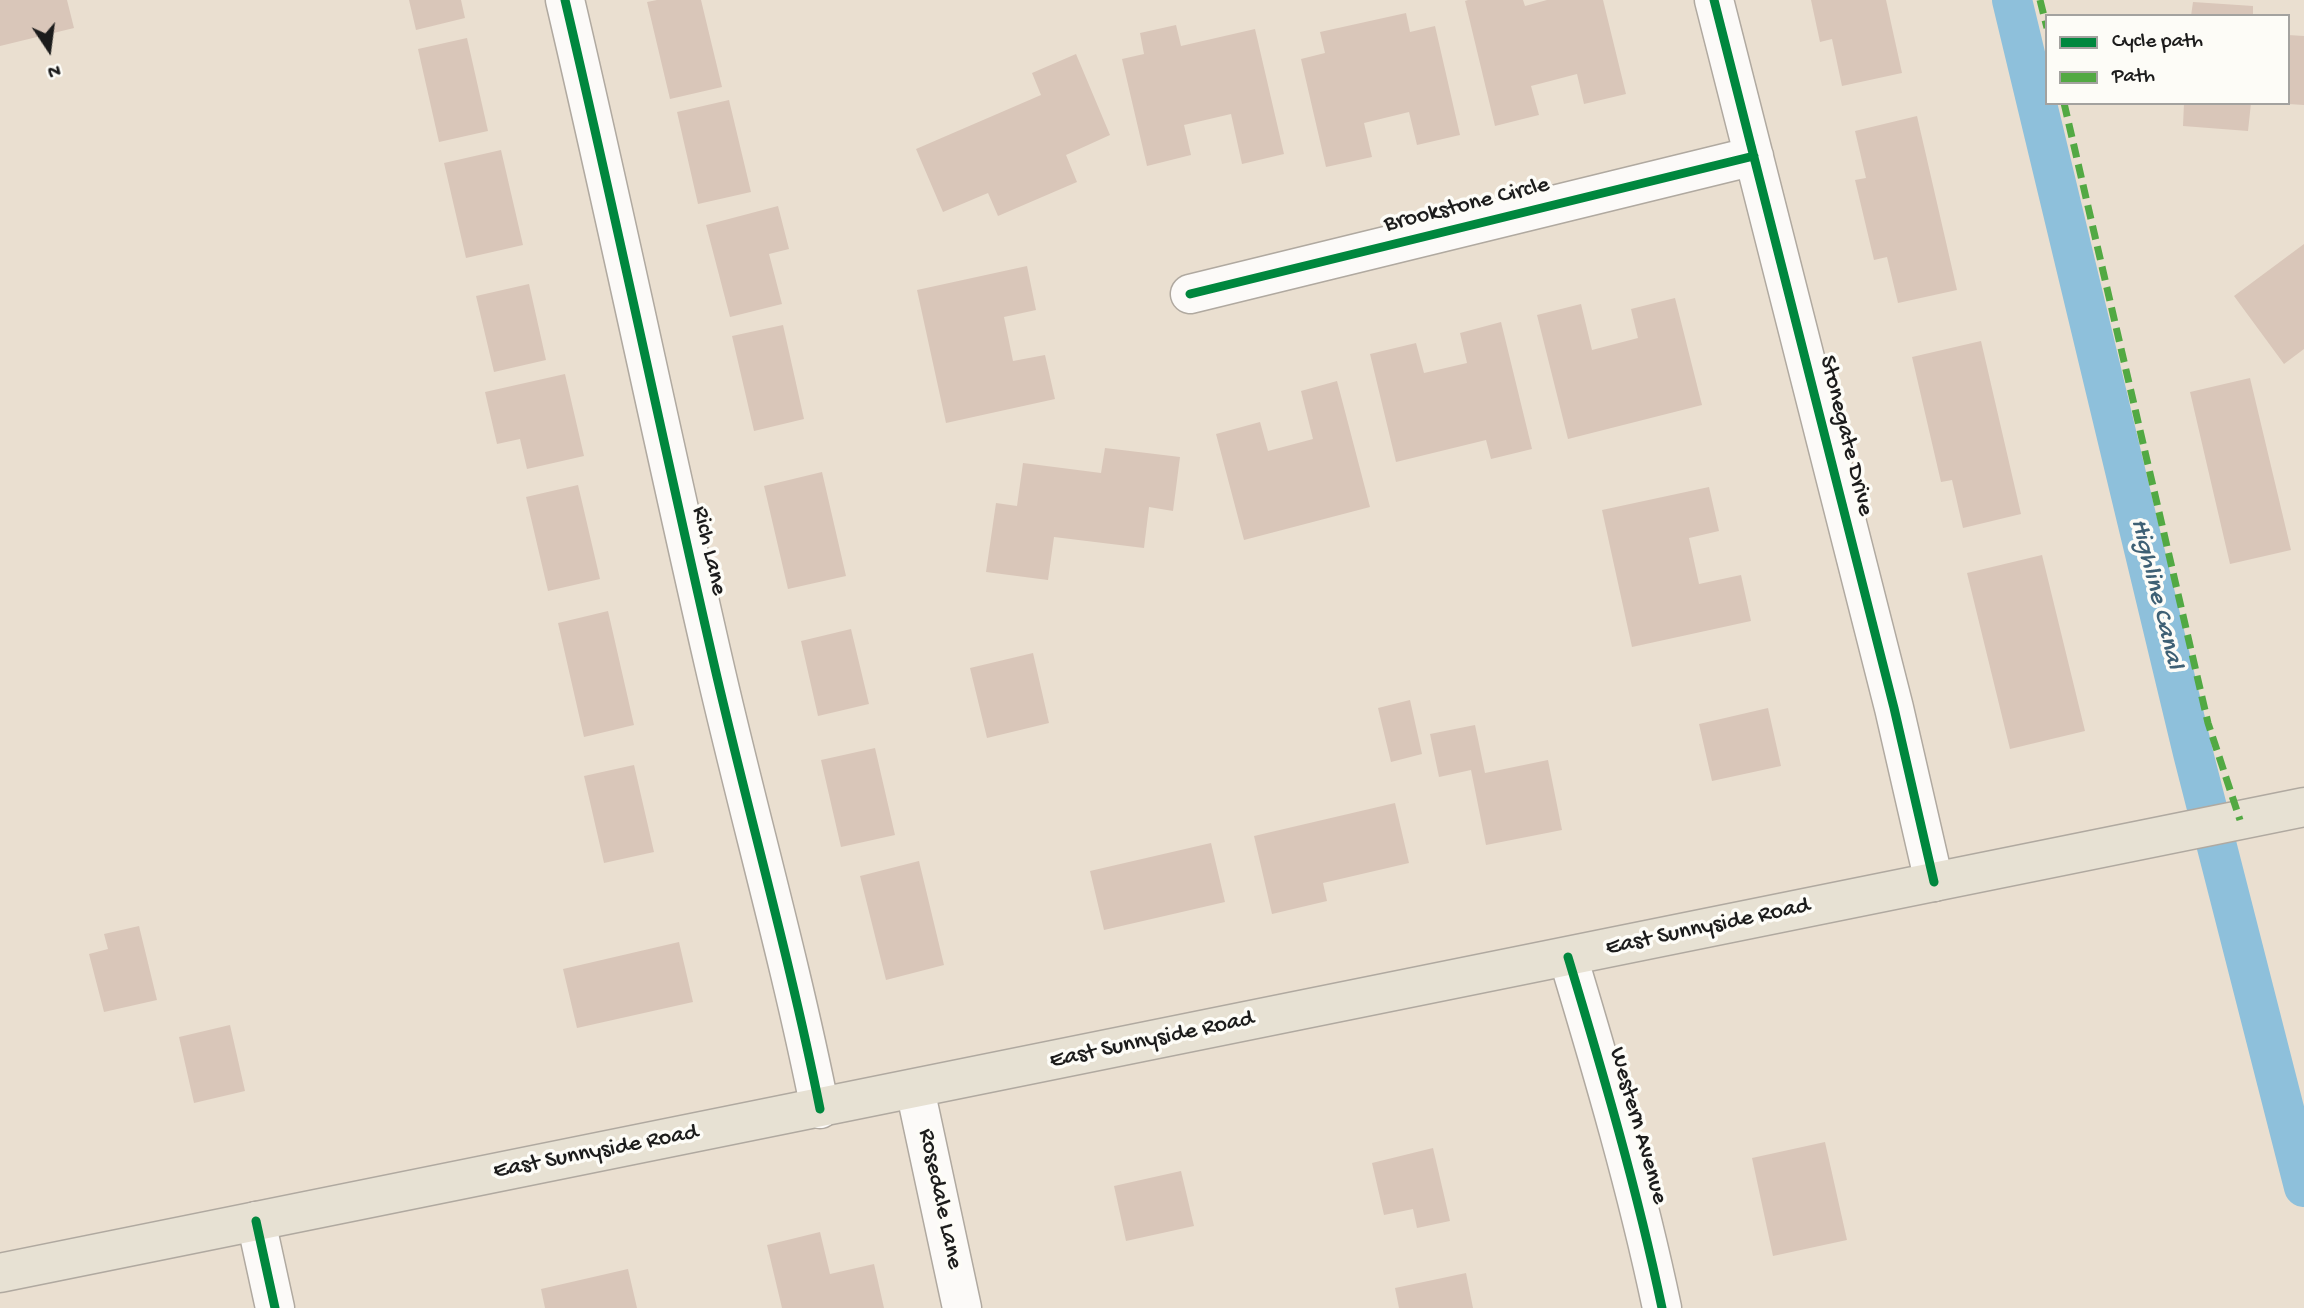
<!DOCTYPE html>
<html>
<head>
<meta charset="utf-8">
<style>
	body { margin:0 }
	#map { position:relative; width:2304px; height:1308px; overflow:hidden; background:#eadfd0; font-family:"Gochi Hand",sans-serif }
	canvas { display:block }
	.legend { position:absolute; left:2045px; top:14px; width:245px; height:91px; box-sizing:border-box; background:#fdfcf7; border:2px solid #a3a29f; margin:0; padding:9px 12px; list-style:none; font-size:21px; color:#1c1c1c }
	.legend li { display:flex; align-items:center; gap:14px; height:35px }
	.legend b { width:35px; border:2px solid #a3a29f }
	.north { position:absolute; left:14px; top:14px; width:70px; height:70px; -webkit-text-stroke:5px #fdfcf7; paint-order:stroke; rotate:167deg; font-size:19px; font-weight:700; line-height:28px; text-align:center; color:#1c1c1c }
	.north::after { content:''; display:block; margin:auto; width:24px; height:32px; background:#1c1c1c; clip-path:polygon(50% 0,100% 100%,50% 72%,0 100%) }
</style>
</head>
<body>
<div id="map">
<canvas width="2304" height="1308"></canvas>
<ul class="legend">
<li><b style="height:9px;background:#00873e"></b>Cycle path</li>
<li><b style="height:9px;background:#52a943"></b>Path</li>
</ul>
<div class="north">N</div>
</div>
<script>
const g = document.querySelector('canvas').getContext('2d');
g.lineJoin = 'round';
function strokePath(path, color, width, dash) {
  g.strokeStyle = color;
  g.lineWidth = width;
  g.lineCap = dash ? 'butt' : 'round';
  g.setLineDash(dash || []);
  g.stroke(path);
}
function fillPath(path, color) {
  g.fillStyle = color;
  g.fill(path, 'evenodd');
}
function drawText(font, color, halo, rows, align = 'center') {
  g.font = font + ' "Gochi Hand",sans-serif';
  g.lineWidth = 7;
  g.setLineDash([]);
  g.textBaseline = 'middle';
  g.strokeStyle = halo;
  g.fillStyle = color;
  for (const [text, x, y, turn = 0] of rows) {
    g.save();
    g.translate(x, y);
    g.rotate((+turn || 0) * Math.PI / 180);
    g.textAlign = isNaN(turn) ? turn : align;
    if (halo) g.strokeText(text, 0, 0);
    g.fillText(text, 0, 0);
    g.restore();
  }
}
const canal = new Path2D(`
	M 2012,0 L 2193,753 L 2304,1187`);
const building = new Path2D(`
	M 0,0 L 67,0 L 74,28 L 0,46 Z
	M 409,0 L 461,0 L 465,18 L 416,30 Z
	M 657,0 L 701,0 L 722,87 L 670,99 L 647,2 Z
	M 1468,0 L 1523,0 L 1525,6 L 1547,0 L 1603,0 L 1626,94 L 1584,104 L 1577,74 L 1531,86 L 1539,115 L 1495,126 L 1465,1 Z
	M 1811,0 L 1886,0 L 1902,73 L 1842,86 L 1832,39 L 1820,42 Z
	M 2193,2 L 2253,6 L 2253,16 L 2191,16 Z
	M 1406,13 L 1410,32 L 1435,26 L 1460,135 L 1417,145 L 1409,112 L 1364,123 L 1372,157 L 1326,167 L 1301,59 L 1325,53 L 1320,32 Z
	M 1176,25 L 1181,46 L 1255,29 L 1284,154 L 1242,164 L 1231,114 L 1184,125 L 1191,155 L 1147,166 L 1122,59 L 1144,54 L 1140,33 Z
	M 2288,35 L 2304,36 L 2304,105 L 2288,104 Z
	M 467,38 L 488,131 L 439,142 L 418,49 Z
	M 1076,54 L 1110,135 L 1066,155 L 1077,182 L 998,216 L 988,193 L 943,212 L 916,149 L 1041,95 L 1032,73 Z
	M 729,100 L 751,192 L 698,204 L 677,112 Z
	M 2184,103 L 2251,103 L 2248,131 L 2183,126 Z
	M 1917,116 L 1957,290 L 1898,303 L 1887,257 L 1874,260 L 1855,180 L 1866,178 L 1855,131 Z
	M 501,150 L 523,245 L 466,258 L 444,163 Z
	M 778,206 L 789,249 L 769,254 L 782,304 L 730,317 L 706,225 Z
	M 2304,244 L 2304,349 L 2284,364 L 2234,296 Z
	M 1027,266 L 1036,310 L 1004,317 L 1013,361 L 1045,355 L 1055,399 L 946,423 L 917,290 Z
	M 529,284 L 546,360 L 494,372 L 476,296 Z
	M 1675,298 L 1702,405 L 1568,439 L 1537,315 L 1581,304 L 1592,350 L 1638,338 L 1631,309 Z
	M 1501,322 L 1532,449 L 1491,459 L 1486,440 L 1396,462 L 1370,354 L 1416,343 L 1424,373 L 1467,363 L 1460,333 Z
	M 783,325 L 804,419 L 754,431 L 732,336 Z
	M 1981,341 L 2021,514 L 1963,528 L 1952,480 L 1941,482 L 1912,357 Z
	M 565,374 L 584,456 L 527,469 L 520,439 L 497,444 L 485,392 Z
	M 2250,378 L 2291,550 L 2230,564 L 2190,392 Z
	M 1337,381 L 1370,507 L 1244,540 L 1216,434 L 1260,422 L 1268,451 L 1313,439 L 1301,391 Z
	M 1105,448 L 1180,457 L 1173,511 L 1149,507 L 1144,548 L 1054,537 L 1048,580 L 986,572 L 996,503 L 1017,506 L 1023,463 L 1101,473 Z
	M 822,472 L 846,576 L 788,589 L 764,486 Z
	M 578,485 L 600,579 L 548,591 L 526,497 Z
	M 1709,487 L 1719,531 L 1689,538 L 1699,584 L 1741,575 L 1751,621 L 1632,647 L 1602,510 Z
	M 2042,555 L 2085,731 L 2010,749 L 1967,573 Z
	M 608,611 L 634,725 L 584,737 L 558,623 Z
	M 851,629 L 869,704 L 818,716 L 801,641 Z
	M 1033,653 L 1049,723 L 987,738 L 970,668 Z
	M 1410,700 L 1422,754 L 1391,762 L 1378,708 Z
	M 1768,708 L 1781,766 L 1712,781 L 1699,724 Z
	M 1475,725 L 1485,773 L 1548,760 L 1562,830 L 1486,845 L 1471,770 L 1439,777 L 1430,734 Z
	M 875,748 L 895,835 L 841,847 L 821,760 Z
	M 634,765 L 654,852 L 604,863 L 584,776 Z
	M 1395,803 L 1409,863 L 1323,883 L 1327,901 L 1272,914 L 1254,836 Z
	M 1211,843 L 1225,902 L 1104,930 L 1090,871 Z
	M 919,861 L 944,965 L 886,980 L 860,876 Z
	M 139,926 L 157,1000 L 104,1012 L 89,954 L 108,949 L 104,934 Z
	M 679,942 L 693,1002 L 577,1028 L 563,969 Z
	M 230,1025 L 245,1091 L 194,1103 L 179,1037 Z
	M 1825,1142 L 1847,1240 L 1773,1256 L 1752,1158 Z
	M 1433,1148 L 1450,1221 L 1417,1228 L 1413,1209 L 1384,1215 L 1372,1163 Z
	M 1181,1171 L 1194,1226 L 1126,1241 L 1114,1186 Z
	M 820,1232 L 830,1274 L 874,1264 L 884,1308 L 782,1308 L 767,1245 Z
	M 628,1269 L 637,1308 L 545,1308 L 541,1289 Z
	M 1466,1273 L 1473,1308 L 1399,1308 L 1395,1288 Z`);
const minor = new Path2D(`
	M 565,0 C 617,221 663,443 714,664 C 748,812 790,959 820,1109
	M 1714,0 L 1894,708 L 1934,882
	M 1190,294 L 1754,156
	M 1568,957 C 1603,1073 1637,1189 1662,1308
	M 915,1089 L 962,1308
	M 256,1221 L 275,1308`);
const major = new Path2D(`
	M 0,1273 L 2304,807`);
const quiet = new Path2D(`
	M 2040,0 L 2047,28
	M 2064,103 L 2208,723 L 2240,820`);
const cycleway = new Path2D(`
	M 565,0 C 617,221 663,443 714,664 C 748,812 790,959 820,1109
	M 1714,0 L 1894,708 L 1934,882
	M 1190,294 L 1754,156
	M 1568,957 C 1603,1073 1637,1189 1662,1308
	M 256,1221 L 275,1308`);
const streetNames = [
	["Brookstone Circle",1467,206,-14],
	["Stonegate Drive",1845,436,76],
	["Rich Lane",708,551,77],
	["East Sunnyside Road",1708,928,-12],
	["East Sunnyside Road",1152,1041,-12],
	["Western Avenue",1637,1126,74],
	["East Sunnyside Road",596,1153,-11],
	["Rosedale Lane",939,1199,78]
];
const waterNames = [
	["Highline Canal",2155,594,76]
];
strokePath(canal, '#8ec0db', 40);
fillPath(building, '#d9c6b9');
strokePath(minor, '#b0a9a0', 41);
strokePath(major, '#b0a9a0', 41);
strokePath(minor, '#fcfaf8', 38);
strokePath(major, '#e7e1d3', 38);
strokePath(quiet, '#52a943', 7, [14, 7]);
strokePath(cycleway, '#00873e', 9);
drawText('24px', '#1c1c1c', '#fdfcf7', streetNames);
drawText('italic 26px', '#3e6074', '#fdfcf7', waterNames);
</script>
</body>
</html>
